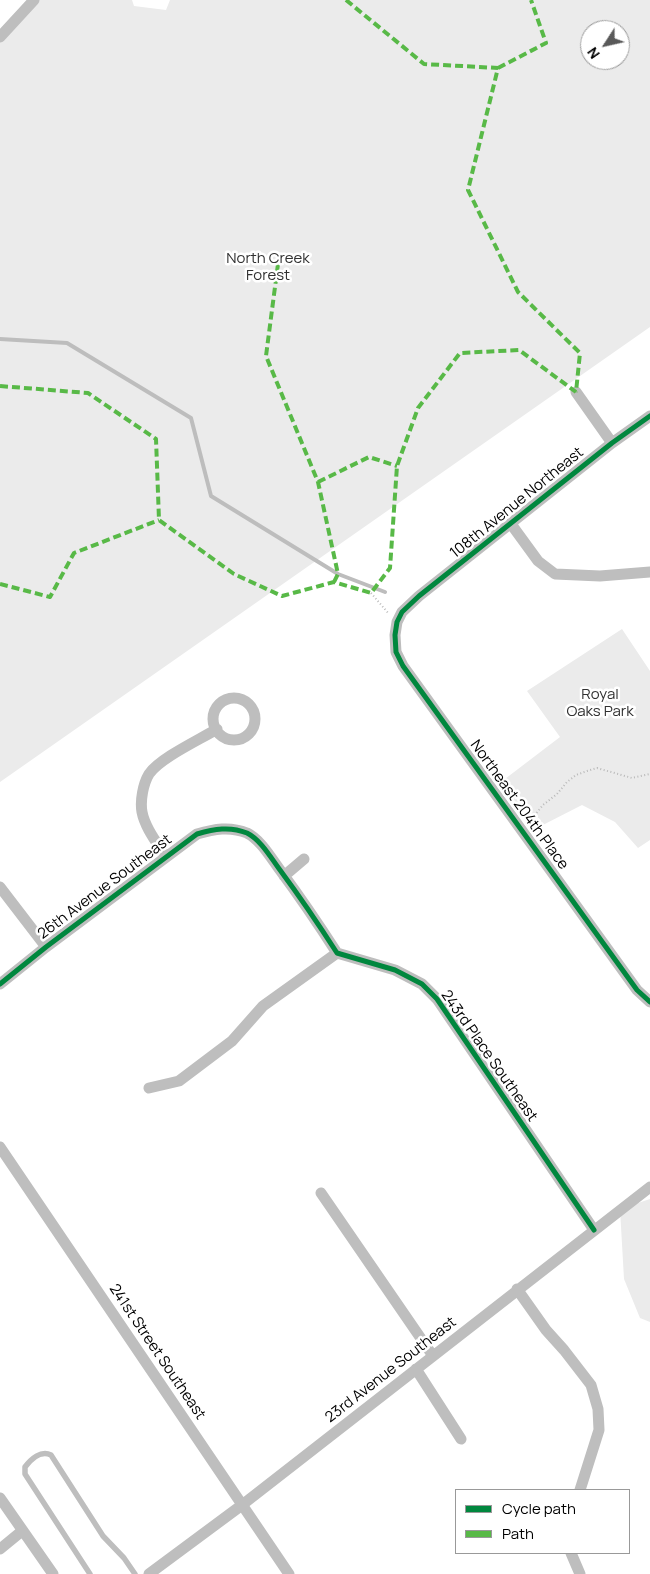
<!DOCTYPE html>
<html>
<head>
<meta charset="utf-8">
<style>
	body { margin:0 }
	#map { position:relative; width:650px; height:1574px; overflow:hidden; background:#fff; font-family:Manrope,sans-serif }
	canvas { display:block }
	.legend { position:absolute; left:455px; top:1489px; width:175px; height:65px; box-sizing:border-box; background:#fff; border:1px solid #999; margin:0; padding:6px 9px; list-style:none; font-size:15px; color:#000 }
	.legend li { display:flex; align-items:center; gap:10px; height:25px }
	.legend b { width:25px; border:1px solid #999 }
	.north { position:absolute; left:580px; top:20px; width:50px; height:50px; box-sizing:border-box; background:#fff; border:1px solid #999; border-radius:50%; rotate:235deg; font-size:14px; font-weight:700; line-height:20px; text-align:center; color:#000 }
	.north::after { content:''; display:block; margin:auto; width:18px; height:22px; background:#595959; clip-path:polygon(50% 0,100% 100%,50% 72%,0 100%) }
</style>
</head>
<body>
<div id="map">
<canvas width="650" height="1574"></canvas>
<ul class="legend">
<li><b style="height:6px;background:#00873e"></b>Cycle path</li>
<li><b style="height:6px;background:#58b947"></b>Path</li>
</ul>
<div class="north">N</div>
</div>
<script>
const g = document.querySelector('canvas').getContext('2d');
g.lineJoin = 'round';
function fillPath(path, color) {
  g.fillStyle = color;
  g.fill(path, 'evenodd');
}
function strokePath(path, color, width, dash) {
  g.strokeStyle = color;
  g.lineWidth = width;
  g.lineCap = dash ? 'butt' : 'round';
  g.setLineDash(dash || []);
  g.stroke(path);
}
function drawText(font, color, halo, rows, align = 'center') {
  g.font = font + ' Manrope,sans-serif';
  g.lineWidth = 5;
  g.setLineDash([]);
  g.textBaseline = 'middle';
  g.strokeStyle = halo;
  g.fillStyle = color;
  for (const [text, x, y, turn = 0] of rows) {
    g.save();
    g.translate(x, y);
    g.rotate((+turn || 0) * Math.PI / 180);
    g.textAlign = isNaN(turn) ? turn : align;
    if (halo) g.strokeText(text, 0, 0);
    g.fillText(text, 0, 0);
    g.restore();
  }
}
const green = new Path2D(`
	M 34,0 L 132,0 L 134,6 L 166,10 L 170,0 L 650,0 L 650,327 L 0,782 L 0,37 ZM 590,30 L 620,30 L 620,60 L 590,60 Z
	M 622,629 L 650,671 L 650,840 L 638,848 L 615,822 L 582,805 L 535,829 L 501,782 L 560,737 L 527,691 Z
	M 650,1199 L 650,1322 L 640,1318 L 624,1279 L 620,1209 Z`);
const stream = new Path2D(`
	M 0,339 L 67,343 L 191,418 L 211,496 L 338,574 L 385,592`);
const path = new Path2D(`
	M 371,593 L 389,614
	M 530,821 L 543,805 L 557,794 L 567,782 L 576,775 L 587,771 L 597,768 L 632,778 L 650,774`);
const service = new Path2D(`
	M 90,1574 L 25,1474 L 25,1467 C 31,1459 41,1450 51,1455 L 103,1536 L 124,1558 L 135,1574`);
const minor = new Path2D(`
	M 0,37 L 34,0
	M 576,392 L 612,443
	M 650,416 L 612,443 L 419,596 L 402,612 L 397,622 L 395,635 L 396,652 L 403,666 L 637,990 L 650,1002
	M 511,524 L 538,561 L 555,574 L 600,576 L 650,572
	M213 719a21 21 0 1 1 42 0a21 21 0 1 1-42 0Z
	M 166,857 C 158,844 145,828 142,812 C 140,801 143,784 149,774 C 160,758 199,740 217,729
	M 284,876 L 304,859
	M 0,887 L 46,947
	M 0,984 L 46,947 L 197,834 C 214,829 230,826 247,833 C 261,840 271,858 280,870 C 300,897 319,925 337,953 L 395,970 L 422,984 L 437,999 L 594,1230
	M 149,1088 L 179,1081 L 232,1041 L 263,1006 L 337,953
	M 0,1147 L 289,1574
	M 321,1193 L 433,1356
	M 517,1289 L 546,1330 L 564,1350 L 591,1385 L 598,1409 L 599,1430 L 580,1490
	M 416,1369 L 461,1439
	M 0,1498 L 53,1574
	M 0,1549 L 22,1531
	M 571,1553 L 580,1574
	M 149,1574 L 242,1505 L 650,1187`);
const quiet = new Path2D(`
	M 346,0 L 424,64 L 498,68 L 468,190 L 518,292 L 580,353 L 576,392
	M 498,68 L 546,43 L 531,0
	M 278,264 L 266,356 L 318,482 L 338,574 L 334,582
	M 0,386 L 88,393 L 156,439 L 159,520 L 234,574 L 282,596 L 334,582 L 371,593 L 390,568 L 397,466 L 418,408 L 460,353 L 519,350 L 576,392
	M 318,482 L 369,457 L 397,466
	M 0,584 L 50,597 L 74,553 L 159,520`);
const cycleway = new Path2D(`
	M 650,416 L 612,443 L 419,596 L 402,612 L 397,622 L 395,635 L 396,652 L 403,666 L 637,990 L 650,1002
	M 0,984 L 46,947 L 197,834 C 214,829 230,826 247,833 C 261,840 271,858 280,870 C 300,897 319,925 337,953 L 395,970 L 422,984 L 437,999 L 594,1230`);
const parkNames = [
	["North Creek",268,259],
	["Forest",268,276],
	["Royal",600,695],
	["Oaks Park",600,712]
];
const streetNames = [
	["108th Avenue Northeast",517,503,-39],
	["Northeast 204th Place",519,805,54],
	["26th Avenue Southeast",105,887,-37],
	["243rd Place Southeast",489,1056,55],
	["241st Street Southeast",157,1352,56],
	["23rd Avenue Southeast",391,1370,-38]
];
fillPath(green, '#ebebeb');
strokePath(stream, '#bdbdbd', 4);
strokePath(path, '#b9b9b9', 2, [1, 2.5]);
strokePath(service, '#bebebe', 5.5);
strokePath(minor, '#bebebe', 11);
strokePath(quiet, '#58b947', 4, [8, 4]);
strokePath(cycleway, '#00873e', 5);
drawText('15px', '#313131', '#fff', parkNames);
drawText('15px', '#000', '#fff', streetNames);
</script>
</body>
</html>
